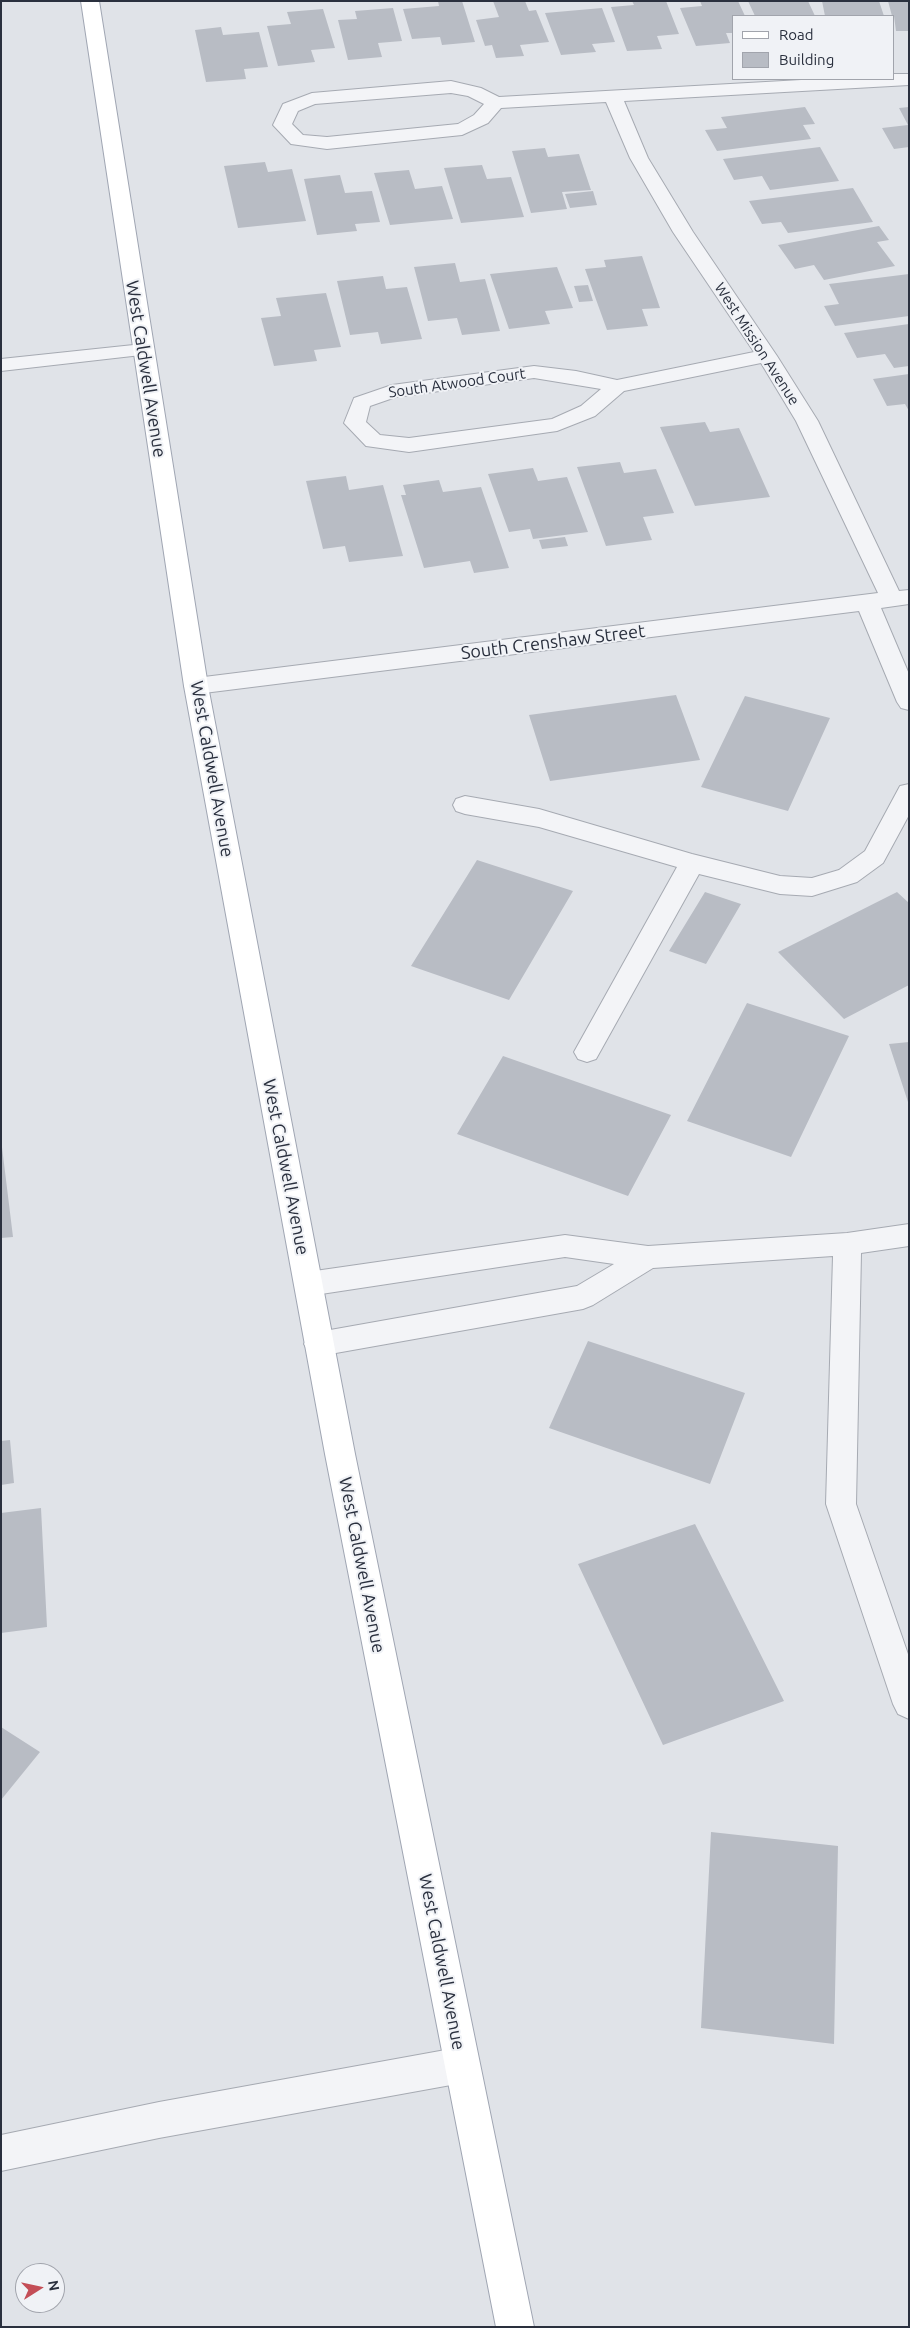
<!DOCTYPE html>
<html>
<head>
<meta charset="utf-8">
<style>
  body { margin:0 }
  #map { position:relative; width:910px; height:2328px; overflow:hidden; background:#e0e3e8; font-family:Ubuntu,sans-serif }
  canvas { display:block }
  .frame { position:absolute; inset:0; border:2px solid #2a303e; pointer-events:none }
  .legend { position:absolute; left:732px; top:15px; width:162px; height:65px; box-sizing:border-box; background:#f0f2f6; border:1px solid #a1a4ac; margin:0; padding:6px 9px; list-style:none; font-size:15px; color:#2a303e }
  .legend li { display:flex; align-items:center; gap:10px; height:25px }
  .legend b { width:25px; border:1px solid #a1a4ac }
  .north { position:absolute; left:15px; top:2263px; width:50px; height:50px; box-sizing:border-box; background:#f0f2f6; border:1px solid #a1a4ac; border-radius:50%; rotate:80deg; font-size:14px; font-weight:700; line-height:20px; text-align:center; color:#2a303e }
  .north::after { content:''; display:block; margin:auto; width:18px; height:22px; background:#c44e57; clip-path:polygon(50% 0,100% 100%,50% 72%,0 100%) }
</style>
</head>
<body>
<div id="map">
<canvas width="910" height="2328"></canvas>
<div class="frame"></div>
<ul class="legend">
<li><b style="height:6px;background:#fff"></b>Road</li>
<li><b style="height:14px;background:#b8bcc4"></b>Building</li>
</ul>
<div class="north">N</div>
</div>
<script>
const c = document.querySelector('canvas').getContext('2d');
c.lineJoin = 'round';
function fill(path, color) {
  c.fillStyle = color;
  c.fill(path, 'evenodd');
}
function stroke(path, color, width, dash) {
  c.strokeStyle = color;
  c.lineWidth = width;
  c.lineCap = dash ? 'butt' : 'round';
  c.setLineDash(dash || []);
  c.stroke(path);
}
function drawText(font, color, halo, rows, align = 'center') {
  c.font = font + ' Ubuntu,sans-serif';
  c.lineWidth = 4;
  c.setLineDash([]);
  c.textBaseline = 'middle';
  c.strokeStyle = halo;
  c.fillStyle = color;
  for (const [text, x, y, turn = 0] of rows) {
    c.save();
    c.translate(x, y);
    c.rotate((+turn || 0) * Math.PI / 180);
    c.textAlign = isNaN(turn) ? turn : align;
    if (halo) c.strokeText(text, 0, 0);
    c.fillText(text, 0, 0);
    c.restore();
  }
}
const building = new Path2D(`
  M 438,1 L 462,1 L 475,42 L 442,45 L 440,37 L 412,39 L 403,9 L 439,6 Z
  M 493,1 L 525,1 L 529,11 L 536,10 L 549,42 L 520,45 L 524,56 L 496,58 L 492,45 L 485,46 L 476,20 L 499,17 Z
  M 632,1 L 666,1 L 679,34 L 657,36 L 662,49 L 627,51 L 611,7 L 634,5 Z
  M 700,1 L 738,1 L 745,16 L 734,16 L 734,33 L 726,33 L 730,43 L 696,46 L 680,8 L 702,6 Z
  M 748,1 L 808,1 L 815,16 L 755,16 Z
  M 822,1 L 879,1 L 884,16 L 825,16 Z
  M 888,1 L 909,1 L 909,31 L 896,31 L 894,16 L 892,16 Z
  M 393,8 L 402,41 L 378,43 L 382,57 L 348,60 L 338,20 L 357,19 L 355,11 Z
  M 602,8 L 615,42 L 592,44 L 596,52 L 561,55 L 545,13 Z
  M 323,9 L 335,48 L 311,50 L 315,62 L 278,66 L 267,26 L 291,24 L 287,12 Z
  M 221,27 L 223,35 L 259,32 L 268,67 L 244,69 L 246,79 L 206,82 L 195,30 Z
  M 805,107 L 815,124 L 803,125 L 811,139 L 717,151 L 705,130 L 727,128 L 721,117 Z
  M 909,107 L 909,147 L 894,149 L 882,128 L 908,125 L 899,108 Z
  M 820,147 L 839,181 L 770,190 L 762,176 L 734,180 L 723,159 Z
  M 545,148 L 548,157 L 579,154 L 591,190 L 562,192 L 567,209 L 531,213 L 512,151 Z
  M 265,162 L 268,172 L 292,169 L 306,221 L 238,228 L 224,166 Z
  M 482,165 L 487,179 L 511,177 L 524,217 L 461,223 L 444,168 Z
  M 409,170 L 415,189 L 442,186 L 453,219 L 390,225 L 374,173 Z
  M 340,175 L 345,193 L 372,191 L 380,222 L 355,224 L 357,231 L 317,235 L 304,179 Z
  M 853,188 L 873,222 L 788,233 L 781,222 L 762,224 L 749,201 Z
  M 593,191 L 597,205 L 570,208 L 565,194 Z
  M 879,226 L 889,240 L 877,242 L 895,266 L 824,280 L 814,265 L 795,269 L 778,245 Z
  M 642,256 L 660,308 L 642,309 L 648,326 L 607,330 L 585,269 L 606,267 L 604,260 Z
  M 455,263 L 460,282 L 485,279 L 500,331 L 462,335 L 457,318 L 428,321 L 414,267 Z
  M 557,267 L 573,308 L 545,311 L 550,324 L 509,329 L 490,274 Z
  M 909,274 L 909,316 L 835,326 L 824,306 L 839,304 L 829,284 Z
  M 383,276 L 386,289 L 407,287 L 422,339 L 381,344 L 378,332 L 350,335 L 337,281 Z
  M 588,285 L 593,301 L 579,302 L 574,286 Z
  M 326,293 L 341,347 L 314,350 L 317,361 L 274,366 L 261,318 L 281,316 L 276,298 Z
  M 909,324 L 909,366 L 894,368 L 885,354 L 857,358 L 844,333 Z
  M 909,374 L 909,411 L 905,404 L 887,406 L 873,379 Z
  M 705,422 L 710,432 L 739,428 L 770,497 L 695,506 L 660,427 Z
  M 620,462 L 624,473 L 656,469 L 674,513 L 643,517 L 652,540 L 606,546 L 577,467 Z
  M 533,468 L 538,481 L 567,477 L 588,532 L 533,539 L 530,529 L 509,532 L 488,474 Z
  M 346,476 L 349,490 L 383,485 L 403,556 L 349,562 L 345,546 L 323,549 L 306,481 Z
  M 439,480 L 443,492 L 481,487 L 509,568 L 474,573 L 470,561 L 424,568 L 401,495 L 406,495 L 403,485 Z
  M 565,537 L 568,546 L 542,549 L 539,540 Z
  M 676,695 L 700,760 L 550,781 L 529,715 Z
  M 745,696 L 830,718 L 788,811 L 701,787 Z
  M 477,860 L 573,891 L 509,1000 L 411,966 Z
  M 705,892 L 741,904 L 706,964 L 669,951 Z
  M 897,892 L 909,903 L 909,985 L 844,1019 L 778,952 Z
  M 747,1003 L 849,1036 L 791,1157 L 687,1121 Z
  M 909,1042 L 909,1102 L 908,1102 L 889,1044 Z
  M 503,1056 L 671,1115 L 628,1196 L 457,1134 Z
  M 1,1139 L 13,1237 L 1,1238 Z
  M 588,1341 L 745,1393 L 710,1484 L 549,1428 Z
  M 10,1440 L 14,1483 L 1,1485 L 1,1441 Z
  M 41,1508 L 47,1627 L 1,1633 L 1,1513 Z
  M 695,1524 L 784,1701 L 663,1745 L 578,1564 Z
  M 1,1727 L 40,1752 L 1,1800 Z
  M 711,1832 L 838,1846 L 834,2044 L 701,2028 Z`);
const minor = new Path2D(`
  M 894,74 L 909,74 L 909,85 L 624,101 L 648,158 L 693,232 L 777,356 L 818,421 L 899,591 L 909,590 L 909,604 L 881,608 L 909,674 L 909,710 L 901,708 L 897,702 L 859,611 L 196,694 L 188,692 L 184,686 L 188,680 L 196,678 L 878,593 L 796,421 L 761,363 L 624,391 L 595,416 L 557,431 L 409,452 L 366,446 L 344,423 L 354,398 L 392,385 L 534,366 L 576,371 L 617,380 L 754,352 L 673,232 L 630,158 L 606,102 L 501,108 L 488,123 L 462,135 L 327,149 L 291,144 L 273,125 L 283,104 L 312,93 L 451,81 L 481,88 L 499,97 L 819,79 L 894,79 ZM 451,93 L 468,96 L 484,104 L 474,115 L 458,124 L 327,137 L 303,135 L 292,124 L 298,111 L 315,104 ZM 534,378 L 601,389 L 581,406 L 552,419 L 409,438 L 380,435 L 366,422 L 370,406 L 396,397 Z
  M 143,344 L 150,346 L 153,350 L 150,354 L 1,371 L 1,359 Z
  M 909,784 L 909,815 L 883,863 L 857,882 L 812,896 L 780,894 L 699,874 L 596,1059 L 587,1062 L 578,1059 L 574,1052 L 677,867 L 539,827 L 465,814 L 456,811 L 453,805 L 456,799 L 465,796 L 539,809 L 692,854 L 780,876 L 812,878 L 839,870 L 865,851 L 900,786 Z
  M 909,1224 L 909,1246 L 861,1253 L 856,1504 L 909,1657 L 909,1719 L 898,1714 L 893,1704 L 826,1504 L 833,1256 L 653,1268 L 593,1305 L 583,1309 L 319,1356 L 309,1353 L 304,1344 L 309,1335 L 319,1332 L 577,1286 L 614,1264 L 565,1257 L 308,1296 L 298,1292 L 294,1284 L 298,1276 L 308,1272 L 565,1235 L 648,1246 L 847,1233 Z
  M 462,2047 L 474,2053 L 480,2065 L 474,2077 L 462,2083 L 159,2138 L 1,2171 L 1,2135 L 159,2102 Z`);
const major = new Path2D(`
  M 81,1 L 99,1 L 208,686 L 355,1454 L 534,2327 L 496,2327 L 325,1454 L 184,686 Z`);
const farStreetnames = [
  ["West Mission Avenue",757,344,57],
  ["South Atwood Court",457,383,-8]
];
const streetNames = [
  ["West Caldwell Avenue",146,369,81],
  ["South Crenshaw Street",553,642,-7],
  ["West Caldwell Avenue",212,769,80],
  ["West Caldwell Avenue",286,1167,79],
  ["West Caldwell Avenue",362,1565,79],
  ["West Caldwell Avenue",442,1962,79]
];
fill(building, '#b8bcc4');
stroke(minor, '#a6aab2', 2);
stroke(major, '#a0a6b3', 2);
fill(minor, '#f3f4f7');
fill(major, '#fff');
drawText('15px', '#2a303e', '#f0f2f6', farStreetnames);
drawText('18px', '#2a303e', '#f0f2f6', streetNames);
</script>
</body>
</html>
